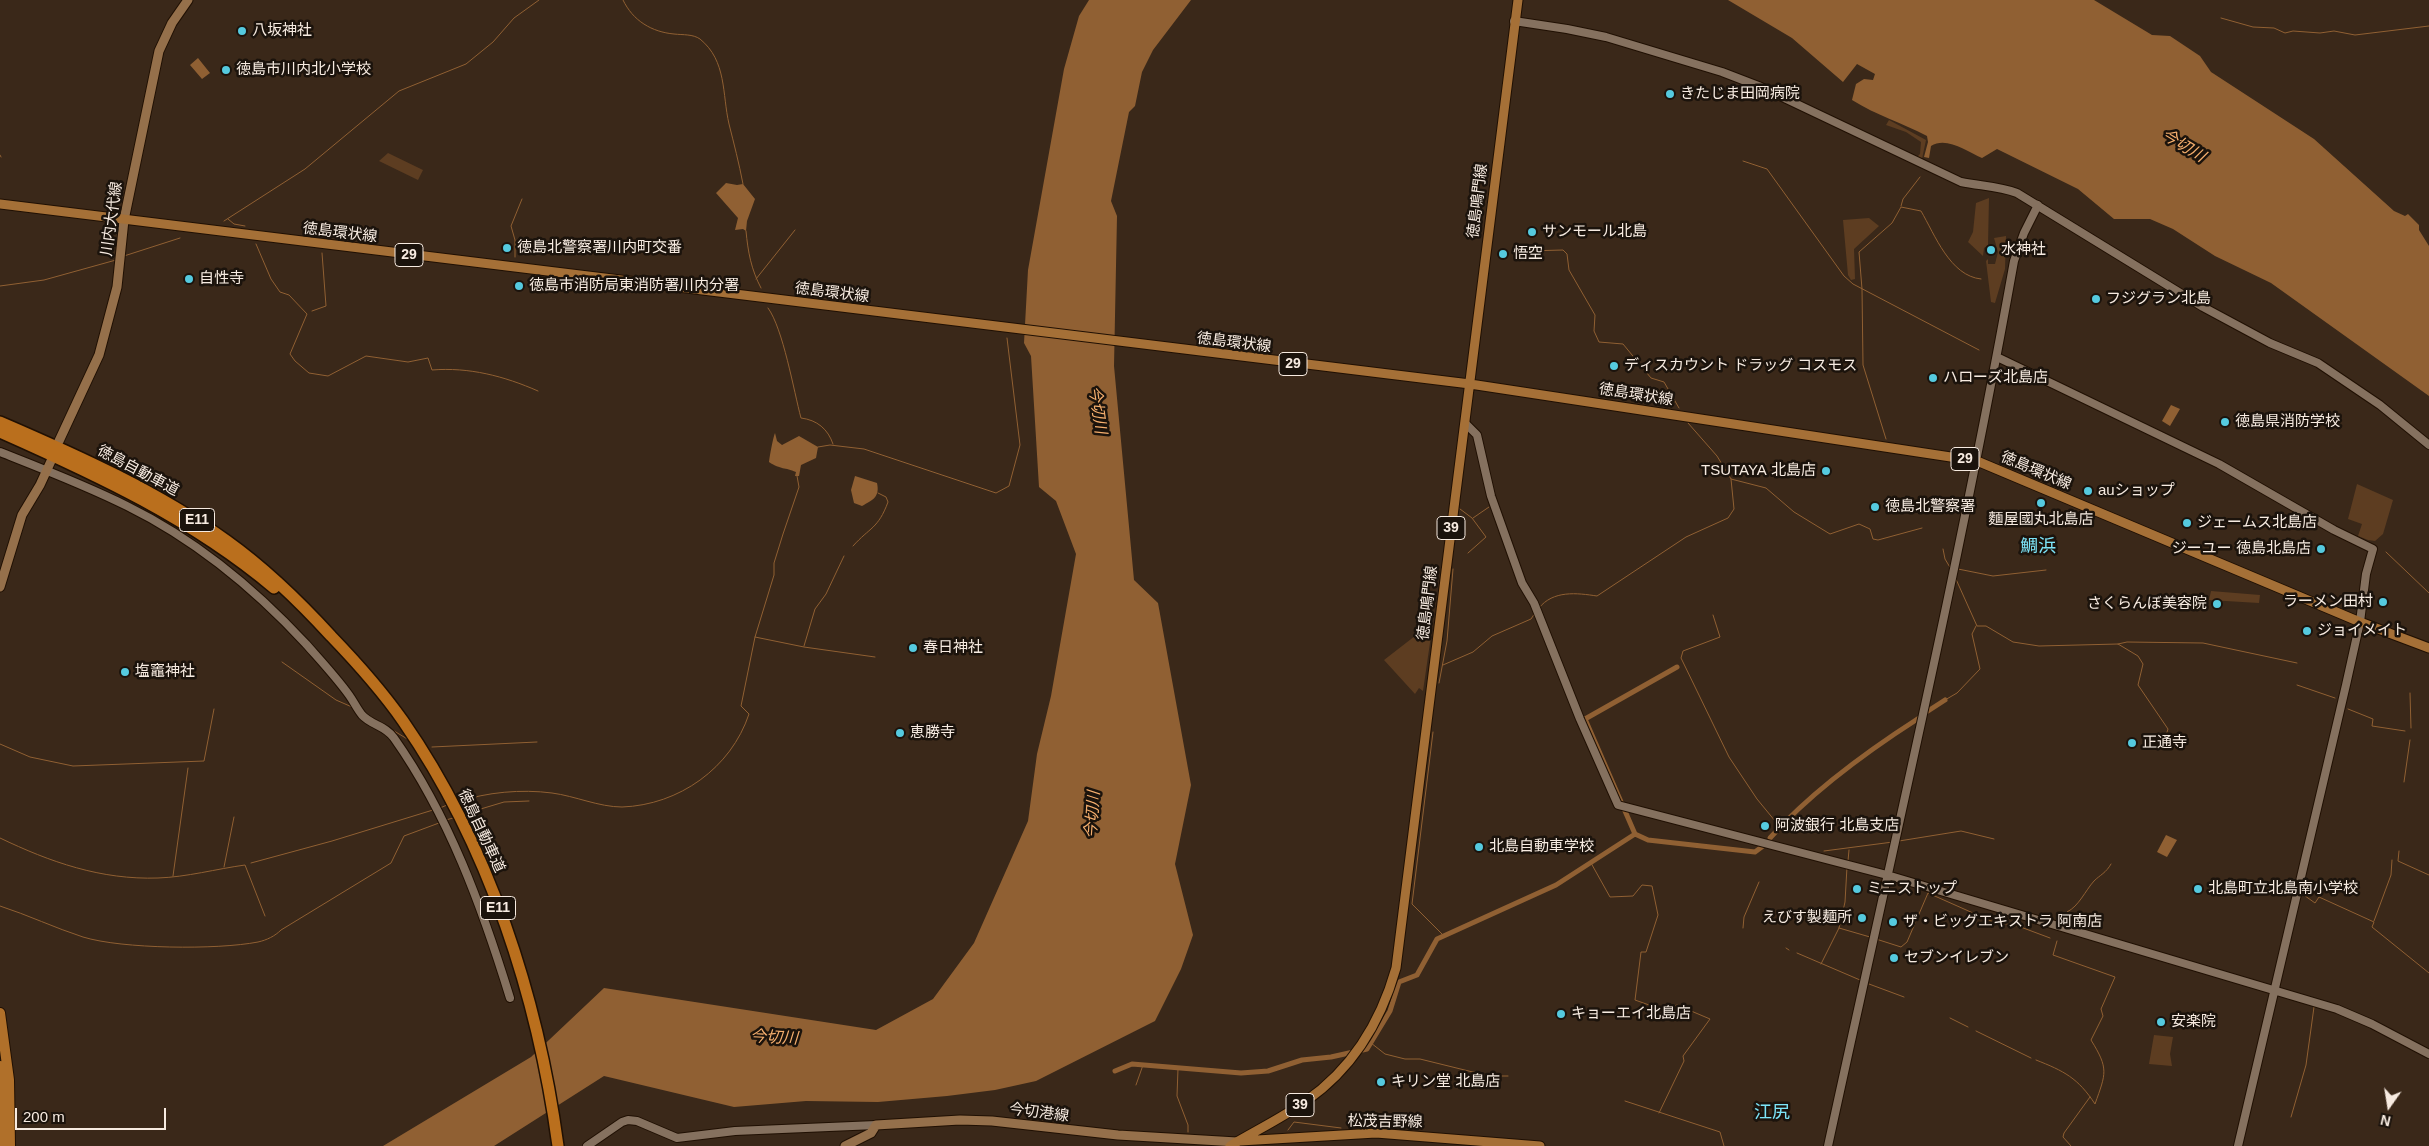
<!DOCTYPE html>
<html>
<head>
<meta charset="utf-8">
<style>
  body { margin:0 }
  #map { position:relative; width:2429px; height:1146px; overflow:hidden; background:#3a2819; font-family:Helvetica,sans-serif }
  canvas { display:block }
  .north { position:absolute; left:2364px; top:1081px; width:50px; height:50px; -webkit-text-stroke:4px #1b130c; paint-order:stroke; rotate:193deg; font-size:14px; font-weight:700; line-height:20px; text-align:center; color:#f7ebe1 }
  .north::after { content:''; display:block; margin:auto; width:18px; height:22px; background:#f7ebe1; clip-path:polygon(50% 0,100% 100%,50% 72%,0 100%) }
  .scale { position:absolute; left:15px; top:1108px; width:151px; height:22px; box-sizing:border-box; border:2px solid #f7ebe1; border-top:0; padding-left:6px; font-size:15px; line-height:18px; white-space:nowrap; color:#f7ebe1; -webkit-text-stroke:4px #1b130c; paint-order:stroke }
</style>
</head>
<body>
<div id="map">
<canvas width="2429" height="1146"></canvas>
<div class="north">N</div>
<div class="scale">200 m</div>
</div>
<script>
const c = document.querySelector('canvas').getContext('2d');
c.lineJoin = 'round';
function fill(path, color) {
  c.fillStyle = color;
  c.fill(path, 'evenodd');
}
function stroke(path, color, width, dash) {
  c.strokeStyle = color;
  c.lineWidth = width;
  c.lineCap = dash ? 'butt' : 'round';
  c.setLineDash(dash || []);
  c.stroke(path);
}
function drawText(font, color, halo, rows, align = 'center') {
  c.font = font + ' Helvetica,"Noto Sans JP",sans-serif';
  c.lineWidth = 5;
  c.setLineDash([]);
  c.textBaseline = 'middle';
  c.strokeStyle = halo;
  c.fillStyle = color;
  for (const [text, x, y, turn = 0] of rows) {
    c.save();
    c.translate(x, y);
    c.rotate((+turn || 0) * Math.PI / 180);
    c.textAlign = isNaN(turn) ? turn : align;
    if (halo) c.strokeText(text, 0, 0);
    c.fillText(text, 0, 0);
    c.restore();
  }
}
const green = new Path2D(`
  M 1889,120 L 1926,140 L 1922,159 L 1917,157 L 1920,154 L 1921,142 L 1906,132 L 1886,125 Z
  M 388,153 L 423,170 L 418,180 L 379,161 Z
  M 1989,198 L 1988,245 L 1984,248 L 1983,256 L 1968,242 L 1973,232 L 1976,203 Z
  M 1869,218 L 1879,226 L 1854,249 L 1855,279 L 1851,280 L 1848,275 L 1843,220 Z
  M 2006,236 L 2005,269 L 1995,303 L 1991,302 L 1986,261 L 1988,259 L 1988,264 L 1995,264 L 1998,252 L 1994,238 Z
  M 2357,484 L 2393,500 L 2383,534 L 2375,541 L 2368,540 L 2358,536 L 2362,524 L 2348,519 Z
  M 2211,591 L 2260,595 L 2259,603 L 2209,600 Z
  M 1433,622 L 1423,691 L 1419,688 L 1415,694 L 1384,660 Z
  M 2154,1035 L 2173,1037 L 2170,1054 L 2172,1066 L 2149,1064 Z`);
const water = new Path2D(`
  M 1089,0 L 1191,0 L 1153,50 L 1142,72 L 1135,106 L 1129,112 L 1111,201 L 1117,216 L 1114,366 L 1134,580 L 1158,603 L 1191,785 L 1175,864 L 1193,935 L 1181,969 L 1155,1021 L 1036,1081 L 995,1090 L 947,1096 L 878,1102 L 806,1101 L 734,1107 L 604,1076 L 494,1146 L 383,1146 L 531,1057 L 604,988 L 876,1030 L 933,999 L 974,943 L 1028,821 L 1037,754 L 1051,696 L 1076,554 L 1056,501 L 1039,487 L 1031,356 L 1024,343 L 1028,270 L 1064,69 L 1079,16 Z
  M 1728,0 L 2094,0 L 2152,35 L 2170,36 L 2200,56 L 2211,72 L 2314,139 L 2394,211 L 2405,216 L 2408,214 L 2419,225 L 2419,230 L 2429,246 L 2429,396 L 2271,283 L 2215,256 L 2173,229 L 2150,219 L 2114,219 L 2078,189 L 1997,149 L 1982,158 C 1967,151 1946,136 1931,146 L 1929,158 L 1924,157 L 1928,142 L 1927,136 C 1902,123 1876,115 1852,100 L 1856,84 L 1864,79 L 1873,80 L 1875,74 L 1857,64 L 1843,82 L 1792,38 Z
  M 198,58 L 210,73 L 202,79 L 190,65 Z
  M 726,183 L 737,185 L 743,184 L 755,199 L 747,221 L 746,231 L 743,229 L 735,230 L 738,218 L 716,193 Z
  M 2171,405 L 2180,409 L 2170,426 L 2162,421 Z
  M 775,433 L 777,441 L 782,445 L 799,436 L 818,447 L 816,458 L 801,465 L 799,476 L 795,476 L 796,472 C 785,467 781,470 769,462 C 770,454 773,438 775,433 Z
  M 855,476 L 877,483 C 880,497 873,500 862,506 L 854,503 L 851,490 Z
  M 2166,835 L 2177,840 L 2167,857 L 2157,852 Z`);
const stream = new Path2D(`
  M 623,0 C 633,21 652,32 674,34 C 683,35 693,34 700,39 C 727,61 722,94 729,124 C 734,144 739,163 743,184
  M 2221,18 L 2253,27 L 2274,28 L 2285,33 L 2293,31 L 2320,33 L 2334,31 L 2355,35 L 2429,26
  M 0,155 L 1,157
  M 1743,161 L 1767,169 L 1844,276 L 1853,284 L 1979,350
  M 1901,206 L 1903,199 L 1920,177
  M 228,219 L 234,224 L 245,226
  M 224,221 L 305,169 L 399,91 L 466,64 L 493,42 L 514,18 L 539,0
  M 746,231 C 748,252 751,269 761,288
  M 256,244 L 271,279 L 280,292 L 289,295 L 307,314 L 290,354 L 295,361 L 309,373 L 328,376 L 366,356 L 408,362 L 428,358 L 432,370 C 469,367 504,376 538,391
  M 1527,251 L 1563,250 L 1567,254 L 1569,270 L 1595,315 L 1594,331 L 1599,342 L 1623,344 L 1651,378 L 1664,382 L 1679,408
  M 124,256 L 180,238
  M 515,257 L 515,240 L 511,226 L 522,199
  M 756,279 L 795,230
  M 0,286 L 44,280 L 116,260
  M 768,308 C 783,328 794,392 801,418 C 817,420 828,429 833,444
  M 312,311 L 326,306 L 322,253
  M 1688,423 L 1717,456 L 1731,479 L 1766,488 L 1794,512 L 1830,534 L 1859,524 L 1870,529 L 1873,539 L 1878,540 L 1922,528
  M 1886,439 L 1863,365 L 1862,289 L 1859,252 L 1892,223 L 1901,207 L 1921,211 C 1935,235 1950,276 1981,279
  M 818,447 L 830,445 L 864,449 L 996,493 L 1009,486 L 1020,445 L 1007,338
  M 797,476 L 799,487 L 783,534 L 774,563 L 774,575 L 755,637 L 804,647 L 875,657
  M 1460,509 L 1472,518 L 1486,537 L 1468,553
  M 1473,518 L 1489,507
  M 853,546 C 870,527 878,529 888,502 L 886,497 L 878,493
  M 1943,549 L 1945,559 L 1951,569
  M 2386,552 L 2429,593
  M 1958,569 L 1993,576 L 2046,570
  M 1955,577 L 1977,626 L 1986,626 L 2013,642 L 2039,646 L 2118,644 L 2138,656 L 2143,664 L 2138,685 L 2168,729 L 2163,745
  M 1539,608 C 1553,590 1577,593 1597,596 L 1686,537 L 1728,518 L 1734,509 L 1731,479
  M 1713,615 L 1720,637 L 1683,651 L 1681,658 L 1729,757 L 1757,799 L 1780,827
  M 2118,644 L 2127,642 L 2203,643 L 2297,663
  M 804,646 L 815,609 L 826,594 L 844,556
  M 282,662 L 336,700 L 352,707
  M 1443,665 L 1473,652 L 1492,636 L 1531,619 L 1535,613
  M 1439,683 L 1447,641 L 1453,569
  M 2297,685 L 2335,698
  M 2410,693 L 2411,728
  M 1945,700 L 1957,693 L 1980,669 L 1972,634 L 1976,626
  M 2348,709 L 2373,719 L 2372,726 L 2405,731
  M 371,717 L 409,740
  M 1433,732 L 1412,904 L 1444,936
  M 0,744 L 30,757 L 73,766 L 204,761 L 214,709
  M 432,747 L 537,742
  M 2404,782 L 2410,740
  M 458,802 C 486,792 522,789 552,793 C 575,796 599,807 622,807 C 679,805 731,768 749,714 L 741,706 L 755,637
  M 440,808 L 447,805
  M 464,814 L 504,802 L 529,801
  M 446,820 L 453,818
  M 0,838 C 50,862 101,880 158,878 C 187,877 216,869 245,865 L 265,916
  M 1899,841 L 1961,831 L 1994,839
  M 1824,851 L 1893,842
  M 2399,851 L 2398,861 L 2429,875
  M 1848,861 L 1849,850
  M 251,863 L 332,841 L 433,810
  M 1591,863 L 1610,897 L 1633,896 L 1642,885 L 1652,886 L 1658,915 L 1646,952 L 1641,952 L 1635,1000 L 1666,1011 L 1677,1005 L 1710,1019 L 1683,1056 L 1684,1061 L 1659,1113
  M 224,867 L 234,817
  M 173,876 L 188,768
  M 2301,893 L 2315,903 L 2319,897 L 2374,922 L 2372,927 L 2429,973
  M 0,906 C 28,915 55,928 83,937 C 122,949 217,950 258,942 C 267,940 275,936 281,930 L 391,863 L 404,836 L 439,823
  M 2374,921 L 2391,875 L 2392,860
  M 2064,922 L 2067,912 C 2079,906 2085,891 2094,881 C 2100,875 2106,873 2111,864
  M 1743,928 L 1744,917 L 1759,882
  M 1839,928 L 1870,937
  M 1876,939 L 1901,947 L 1907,942 L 1928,893 L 1991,921 L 2018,926 L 2050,938
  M 1786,948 L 1789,950
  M 1797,953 L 1860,980
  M 1821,964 L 1839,928 L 1845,902 L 1847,867
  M 1869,984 L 1904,997
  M 1950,1018 L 1968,1027
  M 1976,1031 L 2031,1058
  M 1371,1043 L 1385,1054 L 1405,1059 L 1420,1059 L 1489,1076 L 1508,1076
  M 2036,1060 C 2064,1071 2078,1078 2095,1104 C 2106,1073 2109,1069 2091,1040 L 2103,1016 L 2101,1009 L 2115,977 L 2053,955 L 2057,941
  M 1178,1069 L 1177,1096 L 1188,1125 L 1188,1132
  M 1136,1085 L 1143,1065
  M 1625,1101 L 1720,1132 L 1724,1146
  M 2291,1117 L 2306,1065 L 2314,1007
  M 1288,1130 L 1294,1122 L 1341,1128
  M 2071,1146 L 2063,1137 L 2064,1133 L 2090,1097`);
const canal = new Path2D(`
  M 1677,667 L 1585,719 L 1635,834 L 1648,840 L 1755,852 L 1763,846
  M 1928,711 L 1945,700
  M 1770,838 C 1812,791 1866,752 1919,718
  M 1115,1071 L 1132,1064 L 1241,1073 L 1268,1071 L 1302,1060 L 1331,1057 L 1367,1049 L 1390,1011 L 1399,982 L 1417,975 L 1437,939 L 1556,885 L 1635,834`);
const tertiary = new Path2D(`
  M 1514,21 L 1567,29 L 1606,37 L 1722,72 L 1761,87 L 1961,182 C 1980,186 1999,186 2017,193 L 2203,307 L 2270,343 L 2318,363 L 2380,405 L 2429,445
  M 1997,357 L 2219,464 L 2334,530 L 2373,549 L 2366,574 L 2360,622 L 2346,685 L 2238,1146
  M 1465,423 L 1477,435 L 1491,496 L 1522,583 L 1534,603 L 1580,719 L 1618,805 L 1887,875 L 2337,1009 L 2372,1024 L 2429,1054
  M 0,452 C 43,469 85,485 127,506 C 194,539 255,589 306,644 C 321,661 336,677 349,695 C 354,702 357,709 362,715 C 371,725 386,726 394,738 C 449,816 482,907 510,998
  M 587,1146 L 622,1122 L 628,1120 L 637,1121 L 677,1138 L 735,1131 L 876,1125
  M 1828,1146 C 1892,852 1961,558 2014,261 L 2024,233 L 2038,205`);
const secondary = new Path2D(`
  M 59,441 L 99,355 L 117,287 L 124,220 L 159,51 L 172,23 L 188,0
  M 0,587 L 22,515 L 40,485 L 51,461
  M 845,1146 L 871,1133 L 876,1125 L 960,1120 L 992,1121 L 1118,1135 L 1237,1142`);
const primary = new Path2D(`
  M 0,204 L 1470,384 L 1977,461 L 2360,622 L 2429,648
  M 1240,1141 L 1376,1133 L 1540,1146
  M 1230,1146 C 1255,1131 1282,1118 1306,1101 C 1352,1069 1381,1021 1396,968 L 1518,0`);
const trunk = new Path2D(`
  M 0,1013 L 9,1080 L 10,1146
  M 0,1066 L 3,1111 L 0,1146`);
const motorway = new Path2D(`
  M 0,422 C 79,456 157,491 227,541 C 266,569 299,601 331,636 C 357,663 382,691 403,721 C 489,845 538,998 558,1146
  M 0,432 C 97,475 192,519 274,588`);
const markers = [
  [242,31,5,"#55cadf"],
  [226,70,5,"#55cadf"],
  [1670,94,5,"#55cadf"],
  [1532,232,5,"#55cadf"],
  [507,248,5,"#55cadf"],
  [1991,250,5,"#55cadf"],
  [1503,254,5,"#55cadf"],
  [189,279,5,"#55cadf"],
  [519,286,5,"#55cadf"],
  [2096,299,5,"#55cadf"],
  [1614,366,5,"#55cadf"],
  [1933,378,5,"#55cadf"],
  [2225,422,5,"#55cadf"],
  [1826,471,5,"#55cadf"],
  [2088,491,5,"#55cadf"],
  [2041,503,5,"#55cadf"],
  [1875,507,5,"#55cadf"],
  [2187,523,5,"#55cadf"],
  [2321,549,5,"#55cadf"],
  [2383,602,5,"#55cadf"],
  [2217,604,5,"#55cadf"],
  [2307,631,5,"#55cadf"],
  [913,648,5,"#55cadf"],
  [125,672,5,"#55cadf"],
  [900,733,5,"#55cadf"],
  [2132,743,5,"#55cadf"],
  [1765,826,5,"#55cadf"],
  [1479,847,5,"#55cadf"],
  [1857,889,5,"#55cadf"],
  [2198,889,5,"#55cadf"],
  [1862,918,5,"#55cadf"],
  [1893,922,5,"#55cadf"],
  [1894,958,5,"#55cadf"],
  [1561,1014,5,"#55cadf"],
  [2161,1022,5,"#55cadf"],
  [1381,1082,5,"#55cadf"]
];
const shields = [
  [409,255,28],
  [1293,364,28],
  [1965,459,28],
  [197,520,35],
  [1451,528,28],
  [498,908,35],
  [1300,1105,28]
];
const shieldNames = [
  ["29",409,255],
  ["29",1293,364],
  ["29",1965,459],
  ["E11",197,520],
  ["39",1451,528],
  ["E11",498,908],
  ["39",1300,1105]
];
const poiNames = [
  ["八坂神社",252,31],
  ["徳島市川内北小学校",236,70],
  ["きたじま田岡病院",1680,94],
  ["サンモール北島",1542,232],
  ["徳島北警察署川内町交番",517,248],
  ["水神社",2001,250],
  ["悟空",1513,254],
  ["自性寺",199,279],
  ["徳島市消防局東消防署川内分署",529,286],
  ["フジグラン北島",2106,299],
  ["ディスカウント ドラッグ コスモス",1624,366],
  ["ハローズ北島店",1943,378],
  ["徳島県消防学校",2235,422],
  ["TSUTAYA 北島店",1816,471,"right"],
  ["auショップ",2098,491],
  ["徳島北警察署",1885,507],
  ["麵屋國丸北島店",2041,520,"center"],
  ["ジェームス北島店",2197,523],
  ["ジーユー 徳島北島店",2311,549,"right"],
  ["ラーメン田村",2373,602,"right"],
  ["さくらんぼ美容院",2207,604,"right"],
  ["ジョイメイト",2317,631],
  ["春日神社",923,648],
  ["塩竈神社",135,672],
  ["恵勝寺",910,733],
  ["正通寺",2142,743],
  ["阿波銀行 北島支店",1775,826],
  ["北島自動車学校",1489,847],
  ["ミニストップ",1867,889],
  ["北島町立北島南小学校",2208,889],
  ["えびす製麺所",1852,918,"right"],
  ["ザ・ビッグエキストラ 阿南店",1903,922],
  ["セブンイレブン",1904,958],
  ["キョーエイ北島店",1571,1014],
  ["安楽院",2171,1022],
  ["キリン堂 北島店",1391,1082]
];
const streetNames = [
  ["徳島鳴門線",1478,201,-83],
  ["川内大代線",112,219,-82],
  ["徳島環状線",340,233,7],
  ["徳島環状線",832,293,7],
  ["徳島環状線",1234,343,7],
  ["徳島環状線",1636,395,9],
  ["徳島自動車道",138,471,28],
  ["徳島環状線",2036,471,23],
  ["徳島鳴門線",1428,603,-83],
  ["徳島自動車道",481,831,65],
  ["今切港線",1039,1113,7],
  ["松茂吉野線",1385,1122,1]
];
const waterNames = [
  ["今切川",2183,146,31],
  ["今切川",1097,410,82],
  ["今切川",1093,815,-86],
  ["今切川",774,1038,3]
];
const quarterNames = [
  ["鯛浜",2038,547],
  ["江尻",1772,1113]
];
fill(green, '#5d3d21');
fill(water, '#906033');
stroke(stream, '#906033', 1);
stroke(canal, '#906033', 5);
stroke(tertiary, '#201003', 10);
stroke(secondary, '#201003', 11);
stroke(primary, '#201003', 11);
stroke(trunk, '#201003', 12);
stroke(motorway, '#201003', 14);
stroke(tertiary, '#85715f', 8);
stroke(secondary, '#95704b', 9);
stroke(primary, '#a57037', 9);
stroke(trunk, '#b0702a', 10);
stroke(motorway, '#ba6f1d', 11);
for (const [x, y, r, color] of markers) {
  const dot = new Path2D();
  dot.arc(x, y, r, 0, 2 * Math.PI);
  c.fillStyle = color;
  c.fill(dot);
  stroke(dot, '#1b130c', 2);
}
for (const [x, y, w] of shields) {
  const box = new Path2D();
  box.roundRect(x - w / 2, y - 11.5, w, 23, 4);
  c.fillStyle = '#1b130c';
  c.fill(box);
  stroke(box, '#f7ebe1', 1);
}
drawText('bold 14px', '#f7ebe1', null, shieldNames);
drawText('15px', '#f7ebe1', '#1b130c', poiNames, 'left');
drawText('15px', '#f7ebe1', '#1b130c', streetNames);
drawText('italic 16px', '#f6af6e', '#1b130c', waterNames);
drawText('18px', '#7de4f8', '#1b130c', quarterNames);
</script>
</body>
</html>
